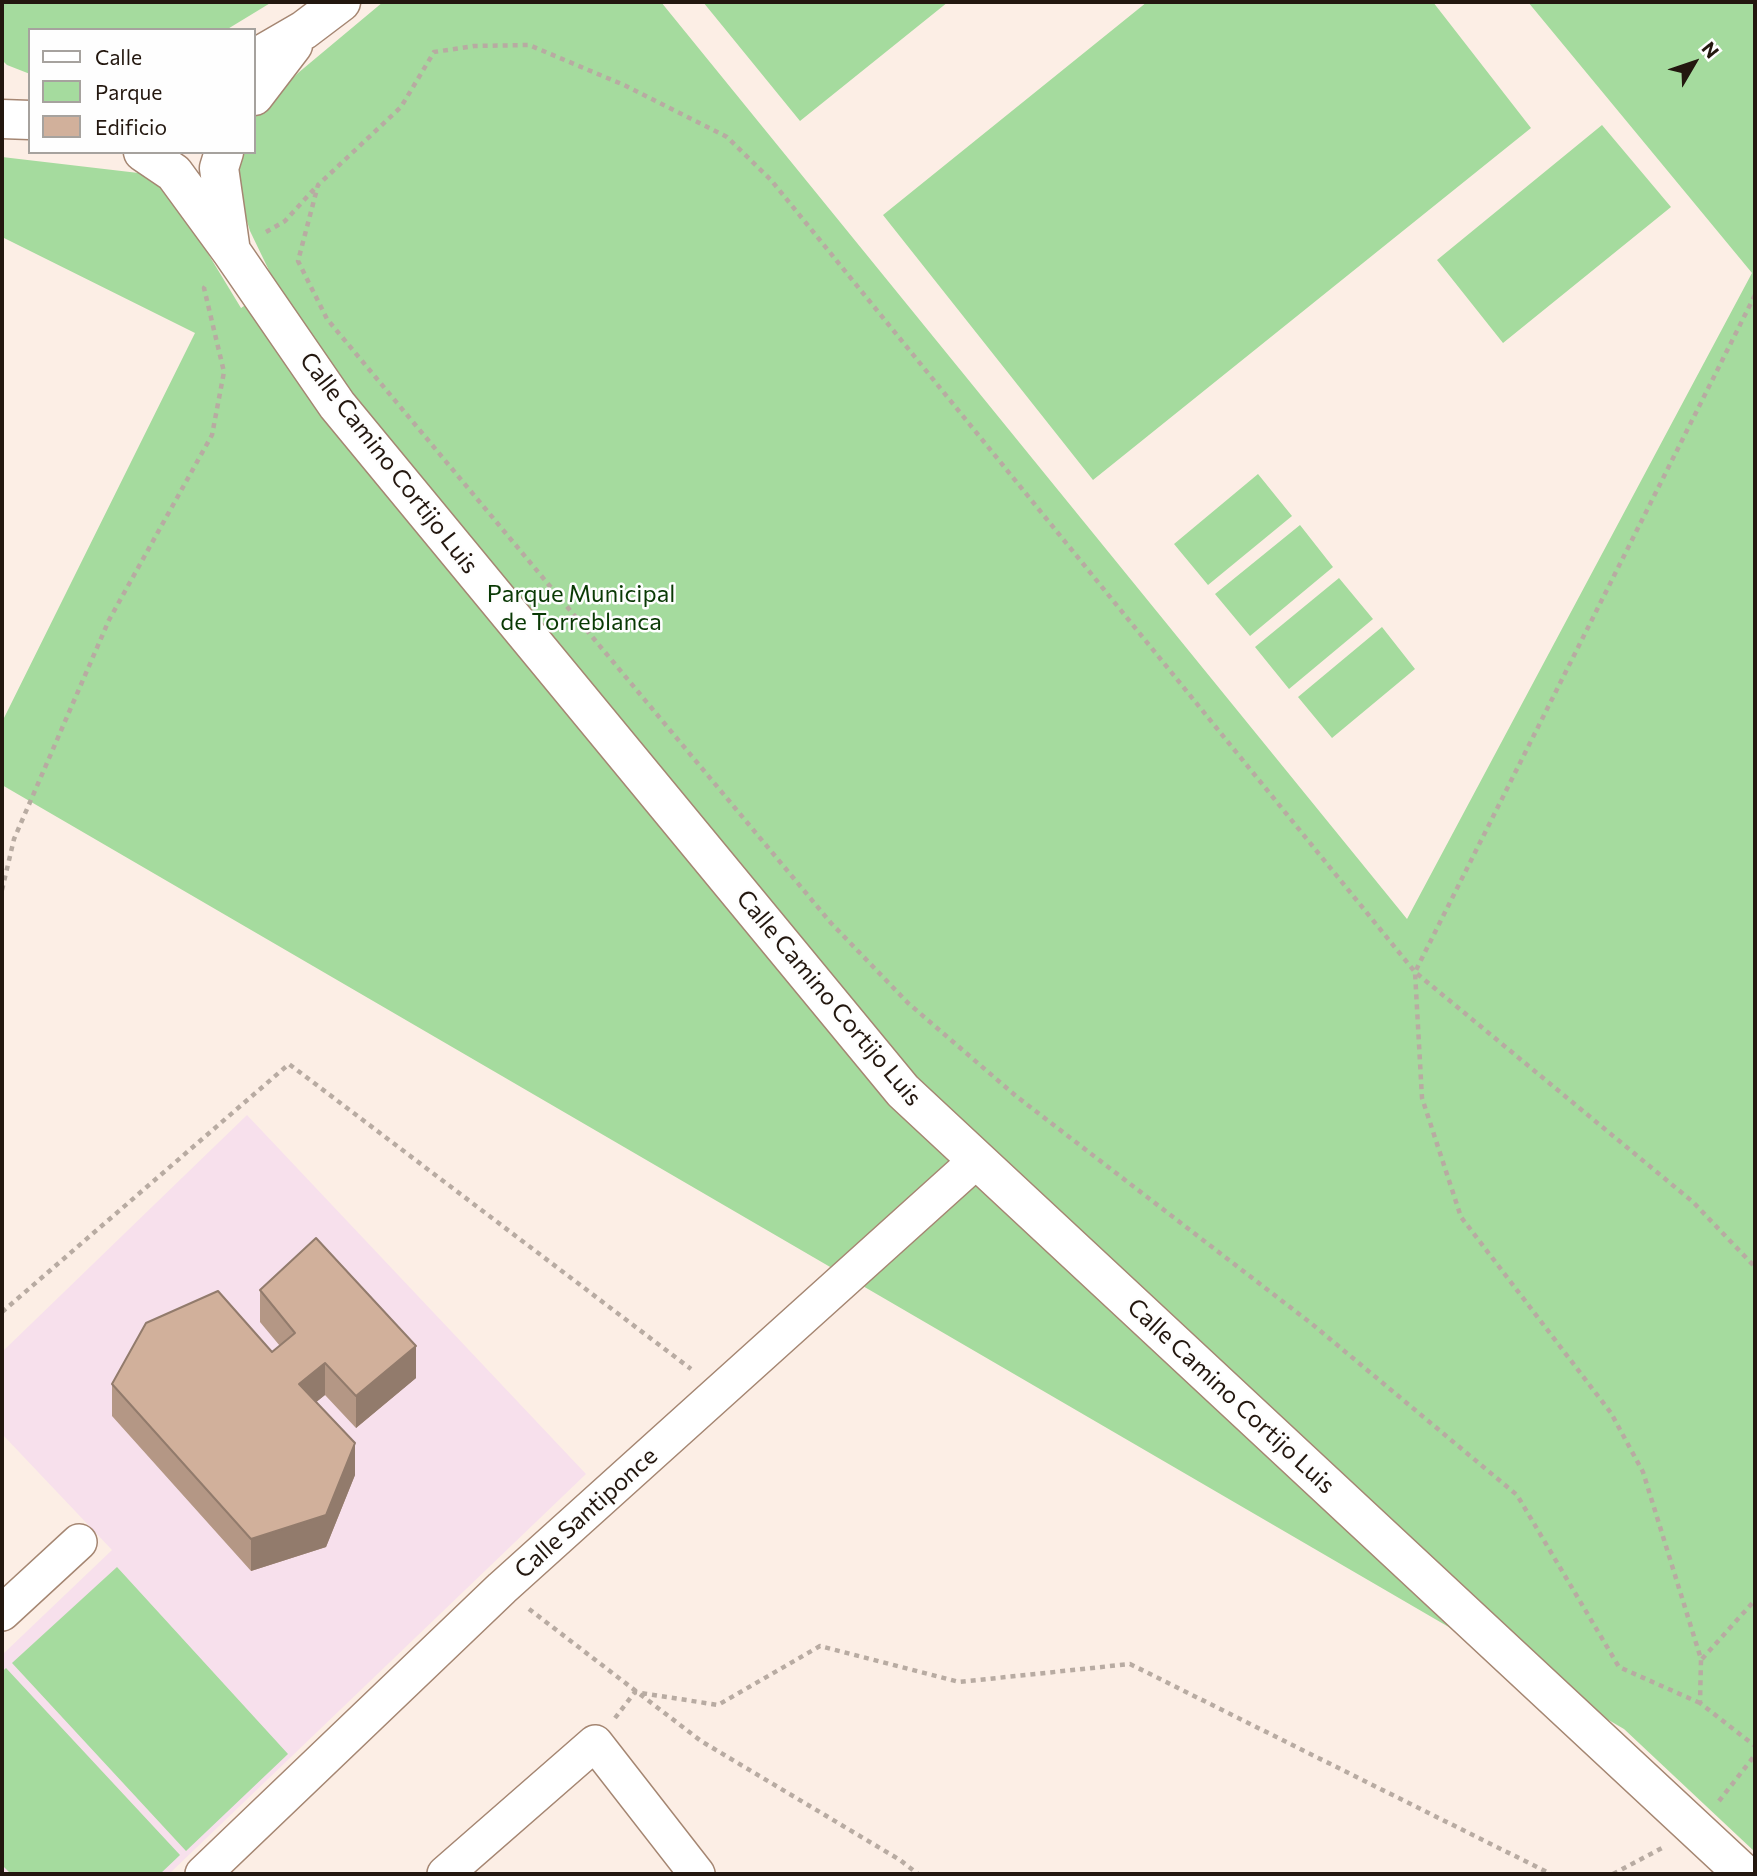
<!DOCTYPE html>
<html>
<head>
<meta charset="utf-8">
<style>
  body { margin:0 }
  #map { position:relative; width:1757px; height:1876px; overflow:hidden; background:#fceee5; font-family:Commissioner,sans-serif }
  canvas { display:block }
  .frame { position:absolute; inset:0; border:4px solid #23170f; pointer-events:none }
  .legend { position:absolute; left:28px; top:28px; width:228px; height:126px; box-sizing:border-box; background:#fefefe; border:2px solid #a6a29e; margin:0; padding:9px 12px; list-style:none; font-size:21px; color:#23170f }
  .legend li { display:flex; align-items:center; gap:14px; height:35px }
  .legend b { width:35px; border:2px solid #a6a29e }
  .north { position:absolute; left:1659px; top:28px; width:70px; height:70px; -webkit-text-stroke:5px #fefefe; paint-order:stroke; rotate:51deg; font-size:19px; font-weight:700; line-height:28px; text-align:center; color:#23170f }
  .north::after { content:''; display:block; margin:auto; width:24px; height:32px; background:#23170f; clip-path:polygon(50% 0,100% 100%,50% 72%,0 100%) }
</style>
</head>
<body>
<div id="map">
<canvas width="1757" height="1876"></canvas>
<div class="frame"></div>
<ul class="legend">
<li><b style="height:9px;background:#fff"></b>Calle</li>
<li><b style="height:19px;background:#a5db9e"></b>Parque</li>
<li><b style="height:19px;background:#d1b09b"></b>Edificio</li>
</ul>
<div class="north">N</div>
</div>
<script>
const c = document.querySelector('canvas').getContext('2d');
c.lineJoin = 'round';
function fill(path, color) {
  c.fillStyle = color;
  c.fill(path, 'evenodd');
}
function stroke(path, color, width, dash) {
  c.strokeStyle = color;
  c.lineWidth = width;
  c.lineCap = dash ? 'butt' : 'round';
  c.setLineDash(dash || []);
  c.stroke(path);
}
function drawText(font, color, halo, rows, align = 'center') {
  c.font = font + ' Commissioner,sans-serif';
  c.lineWidth = 5;
  c.setLineDash([]);
  c.textBaseline = 'middle';
  c.strokeStyle = halo;
  c.fillStyle = color;
  for (const [text, x, y, turn = 0] of rows) {
    c.save();
    c.translate(x, y);
    c.rotate((+turn || 0) * Math.PI / 180);
    c.textAlign = isNaN(turn) ? turn : align;
    if (halo) c.strokeText(text, 0, 0);
    c.fillText(text, 0, 0);
    c.restore();
  }
}
const education = new Path2D(`
  M 247,1115 L 586,1474 L 169,1874 L 2,1874 L 2,1655 L 112,1550 L 2,1434 L 2,1352 Z`);
const green = new Path2D(`
  M 2,2 L 272,2 L 226,30 L 30,30 L 30,74 L 7,65 L 2,60 Z
  M 383,2 L 661,2 L 1407,919 L 1752,273 L 1528,2 L 1755,2 L 1755,1852 L 1624,1729 L 2,785 L 2,722 L 195,333 L 2,237 L 2,157 L 147,174 L 170,191 L 241,308 L 276,285 L 250,231 L 235,182 L 243,152 L 254,152 L 254,116 L 298,73 Z
  M 703,2 L 948,2 L 800,121 Z
  M 1147,2 L 1433,2 L 1531,128 L 1093,480 L 883,215 Z
  M 1602,125 L 1671,207 L 1503,343 L 1437,260 Z
  M 1258,474 L 1292,516 L 1208,585 L 1174,544 Z
  M 1300,525 L 1333,567 L 1250,636 L 1215,594 Z
  M 1339,578 L 1373,619 L 1289,689 L 1255,647 Z
  M 1382,627 L 1415,669 L 1332,738 L 1298,697 Z
  M 117,1567 L 288,1754 L 186,1851 L 12,1663 Z
  M 6,1668 L 180,1855 L 160,1874 L 11,1874 L 2,1865 L 2,1672 Z`);
const path = new Path2D(`
  M 266,232 L 285,221 L 316,187
  M 1755,295 L 1415,972 L 1422,1098 L 1461,1217 L 1611,1413 L 1643,1472 L 1701,1659 L 1700,1703 L 1755,1746
  M 2,890 L 14,839 L 109,620 L 212,435 L 224,372 L 204,288 L 208,283
  M 2,1312 L 289,1064 L 691,1369
  M 529,1609 L 701,1741 L 900,1860 L 918,1874
  M 1702,1659 L 1755,1600
  M 1700,1703 L 1619,1667 L 1517,1495 L 1312,1324 L 1016,1096 L 908,1003 L 831,923 L 327,319 L 298,261 L 318,185 L 401,107 L 434,52 L 474,46 L 529,45 L 624,85 L 727,137 L 771,180 L 1415,972 L 1693,1202 L 1755,1267
  M 615,1718 L 635,1692 L 718,1705 L 820,1646 L 959,1682 L 1130,1664 L 1551,1874
  M 1719,1801 L 1755,1755
  M 1613,1874 L 1662,1848`);
const street = new Path2D(`
  M 2,1613 L 79,1542
  M 203,1874 L 502,1588 L 977,1160
  M 445,1874 L 595,1743 L 697,1874`);
const secondary = new Path2D(`
  M 254,59 L 304,30 L 341,2
  M 254,96 L 293,45
  M 2,119 L 30,120
  M 143,152 L 174,173 L 231,251 L 337,405 L 903,1091 L 1744,1874
  M 224,152 L 219,168 L 230,245`);
const wall = new Path2D(`
  M 260,1290 L 416,1378 L 356,1428 L 325,1395 L 316,1402 L 355,1475 L 326,1547 L 251,1571 L 112,1416 L 112,1384 L 272,1352 L 280,1346 L 260,1322 Z`);
const shadedWall = new Path2D(`
  M 416,1346 L 416,1378 L 356,1428 L 356,1396 Z
  M 325,1363 L 325,1395 L 299,1416 L 299,1384 Z
  M 355,1443 L 355,1475 L 326,1547 L 251,1571 L 251,1539 Z`);
const building = new Path2D(`
  M 316,1238 L 416,1346 L 356,1396 L 325,1363 L 299,1384 L 355,1443 L 326,1515 L 251,1539 L 112,1384 L 146,1323 L 218,1291 L 272,1352 L 295,1333 L 260,1290 Z`);
const streetNames = [
  ["Calle Camino Cortijo Luis",389,463,52],
  ["Calle Camino Cortijo Luis",829,998,50],
  ["Calle Camino Cortijo Luis",1231,1396,43],
  ["Calle Santiponce",586,1513,-42]
];
const parkNames = [
  ["Parque Municipal",581,594],
  ["de Torreblanca",581,622]
];
fill(education, '#f7e0ec');
fill(green, '#a5db9e');
stroke(street, '#a58672', 38);
stroke(secondary, '#a58672', 41);
stroke(path, '#b8aba2', 4.5, [5, 5]);
stroke(street, '#fff', 35);
stroke(secondary, '#fff', 38);
fill(wall, '#b49785');
fill(shadedWall, '#927b6c');
fill(building, '#d1b09b');
stroke(building, '#927b6c', 2);
drawText('24px', '#23170f', '#fefefe', streetNames);
drawText('24px', '#093904', '#fefefe', parkNames);
</script>
</body>
</html>
